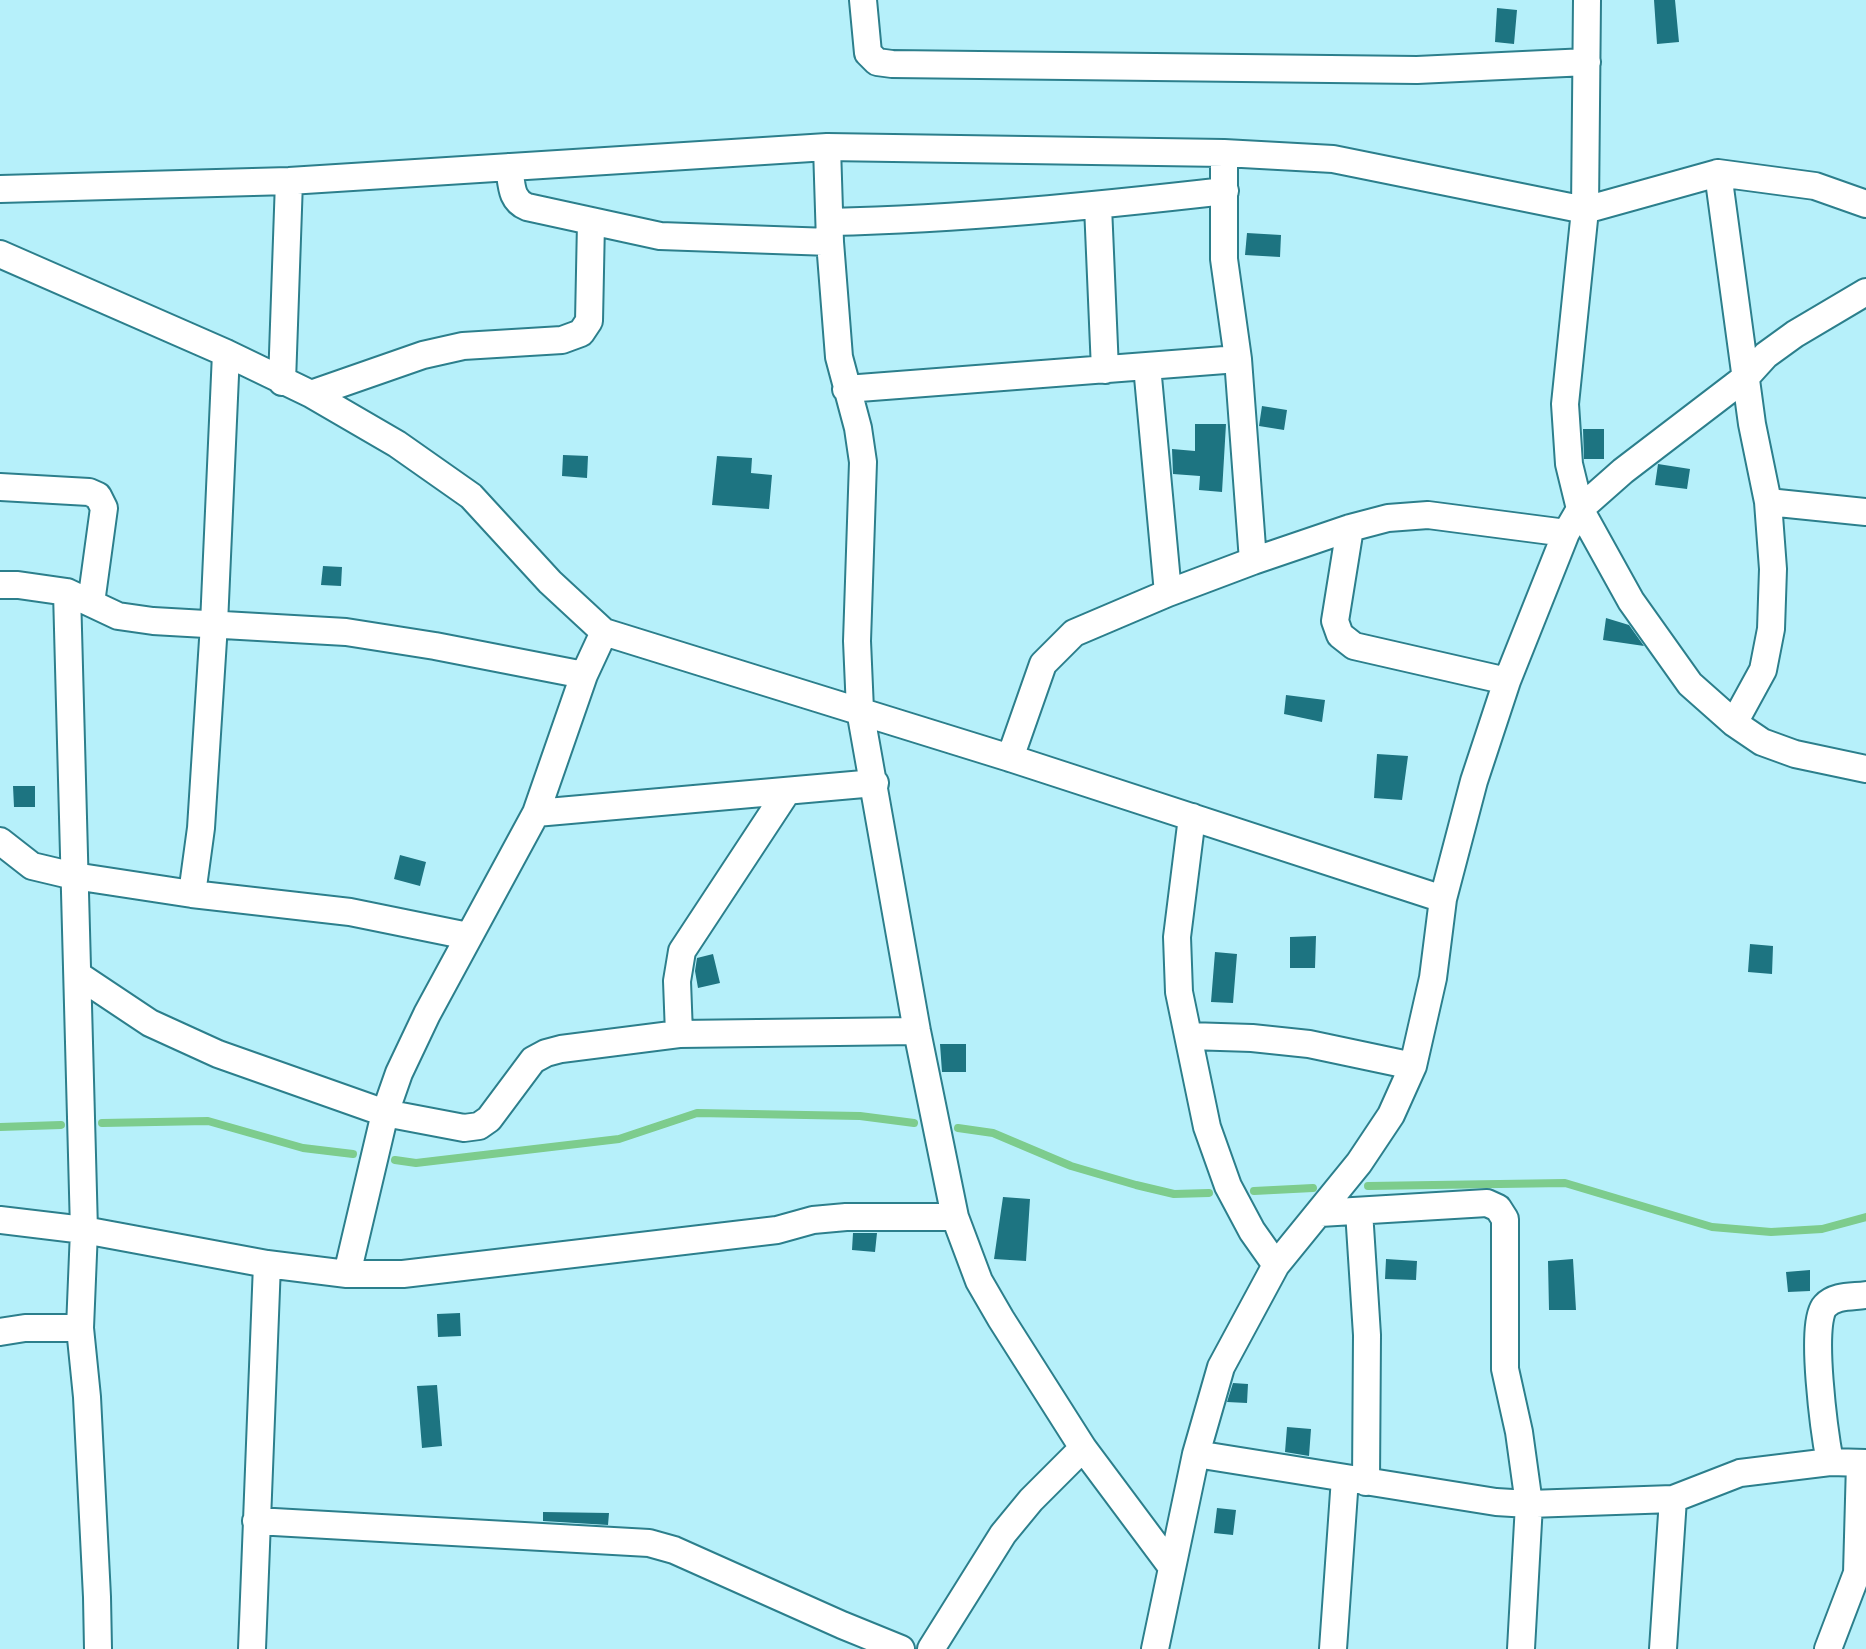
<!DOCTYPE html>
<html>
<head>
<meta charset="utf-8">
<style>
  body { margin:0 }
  canvas { display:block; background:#b6f0fa }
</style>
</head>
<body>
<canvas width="1866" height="1649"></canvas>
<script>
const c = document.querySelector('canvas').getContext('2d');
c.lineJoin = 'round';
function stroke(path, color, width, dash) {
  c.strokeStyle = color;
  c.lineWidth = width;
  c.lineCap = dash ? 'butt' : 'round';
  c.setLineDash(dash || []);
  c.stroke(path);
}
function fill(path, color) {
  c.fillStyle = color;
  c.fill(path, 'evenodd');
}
const stream = new Path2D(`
  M 102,1123 L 208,1121 L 303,1148 L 353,1154
  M 0,1127 L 61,1125
  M 958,1128 L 993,1133 L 1071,1166 L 1136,1185 L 1174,1194 L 1209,1193
  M 395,1160 L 416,1163 L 619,1139 L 697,1113 L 860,1116 L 914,1123
  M 1368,1186 L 1565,1183 L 1712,1227 L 1771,1232 L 1822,1229 L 1866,1217
  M 1254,1191 L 1313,1188`);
const building = new Path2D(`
  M 1654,0 L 1675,0 L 1679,42 L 1657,44 Z
  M 1497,8 L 1517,10 L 1514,44 L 1495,42 Z
  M 1247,233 L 1281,235 L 1280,257 L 1245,255 Z
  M 1262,406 L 1287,410 L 1284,430 L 1259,426 Z
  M 1195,424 L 1226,424 L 1222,492 L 1199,490 L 1200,476 L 1173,474 L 1172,449 L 1195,451 Z
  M 1583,429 L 1604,429 L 1604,459 L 1584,459 Z
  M 563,455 L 588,456 L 587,478 L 562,476 Z
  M 717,456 L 752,458 L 751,473 L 772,475 L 769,509 L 712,505 Z
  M 1658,464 L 1690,469 L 1687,489 L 1655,485 Z
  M 323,566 L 342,567 L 341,586 L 321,585 Z
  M 1606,618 L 1629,625 L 1644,646 L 1603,640 Z
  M 1286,695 L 1325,700 L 1322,722 L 1284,714 Z
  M 1377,754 L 1408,756 L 1402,800 L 1374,798 Z
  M 13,786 L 35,786 L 35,807 L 14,807 Z
  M 400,855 L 426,862 L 420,886 L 394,879 Z
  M 1316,936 L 1315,968 L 1290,968 L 1290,937 Z
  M 1750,944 L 1773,946 L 1772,974 L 1748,972 Z
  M 1215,952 L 1237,954 L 1233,1003 L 1211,1002 Z
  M 713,954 L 720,983 L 698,988 L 695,971 L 697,958 Z
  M 940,1044 L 966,1044 L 966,1072 L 942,1072 Z
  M 1003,1197 L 1030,1199 L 1026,1261 L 994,1259 Z
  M 853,1233 L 877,1233 L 875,1252 L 852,1250 Z
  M 1386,1259 L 1417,1261 L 1416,1280 L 1385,1279 Z
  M 1573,1259 L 1576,1310 L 1549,1310 L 1548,1261 Z
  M 1810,1270 L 1810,1291 L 1788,1292 L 1786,1272 Z
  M 460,1313 L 461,1336 L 438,1337 L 437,1314 Z
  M 1233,1383 L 1248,1384 L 1247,1403 L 1227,1402 Z
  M 437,1385 L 442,1446 L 422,1448 L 417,1386 Z
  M 1287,1427 L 1311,1429 L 1309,1456 L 1285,1452 Z
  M 1217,1508 L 1236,1510 L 1233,1535 L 1214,1533 Z
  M 543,1512 L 609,1513 L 608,1525 L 543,1521 Z`);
const street = new Path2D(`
  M 863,0 L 868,53 L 877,62 L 892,64 L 1417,70 L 1587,62
  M 1587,0 L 1585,210 L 1565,404 L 1569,464 L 1580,509 L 1631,601 L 1690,684 L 1734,723 L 1762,742 L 1795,754 L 1866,769
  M 827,147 L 830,242 L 839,357 L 858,428 L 863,462 L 857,641 L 860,710 L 917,1031 L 955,1217 L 979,1281 L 1001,1319 L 1083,1448 L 1171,1566
  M 1224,153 L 1224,259 L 1238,359 L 1253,561
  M 509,167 C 512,184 510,200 527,207 L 660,236 L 830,242
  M 1718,173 L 1752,424 L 1768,502 L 1773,569 L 1771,629 L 1763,670 L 1734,723
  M 0,189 L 289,181 L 827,147 L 1224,153 L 1333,159 L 1585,210 L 1718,173 L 1815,186 L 1866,204
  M 1098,206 L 1105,370
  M 830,222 C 962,219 1093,206 1225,191
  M 0,254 L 226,353 L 311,394 L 397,444 L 471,496 L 550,582 L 604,632 L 1010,758 L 1443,899
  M 1147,366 L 1168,593
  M 282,382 L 289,181
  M 846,389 L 1238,359
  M 311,394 L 423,355 L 463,346 L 562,340 L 581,333 L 589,321 L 591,222
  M 0,487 L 89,492 L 98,496 L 104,508 L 91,603
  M 1768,502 L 1866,512
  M 1350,528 L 1335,621 L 1340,635 L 1354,646 L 1507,681
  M 0,585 L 18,585 L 67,592 L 118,616 L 153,621 L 346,632 L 435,646 L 584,675
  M 67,592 L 84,1230 L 80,1328 L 87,1397 L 97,1597 L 98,1649
  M 1010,758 L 1043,664 L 1074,633 L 1168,593 L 1253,561 L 1350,528 L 1388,518 L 1428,515 L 1566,533
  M 536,813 L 875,783
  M 1192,817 L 1177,937 L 1179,992 L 1207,1127 L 1228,1186 L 1252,1231 L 1276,1265
  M 0,841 L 32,866 L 74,876 L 192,894 L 350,912 L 468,936
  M 192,894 L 201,828 L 214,624 L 226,353
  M 78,975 L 150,1023 L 218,1054 L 385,1113 L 464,1128 L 479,1126 L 489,1119 L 533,1060 L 546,1053 L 561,1049 L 679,1034 L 917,1031
  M 679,1034 L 677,981 L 682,951 L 786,793
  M 1189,1036 L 1252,1038 L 1309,1044 L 1413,1066
  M 1359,1211 L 1367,1335 L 1366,1482
  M 1320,1213 L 1487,1203 L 1498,1208 L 1505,1219 L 1505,1369 L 1519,1432 L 1529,1504 L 1521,1649
  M 0,1220 L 84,1230 L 267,1264 L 347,1274 L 403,1274 L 777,1230 L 813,1220 L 846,1217 L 955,1217
  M 347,1274 L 385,1113 L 399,1073 L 427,1014 L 536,813 L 584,675 L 604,632
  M 0,1332 L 25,1328 L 80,1328
  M 1196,1454 L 1496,1502 L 1529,1504 L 1673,1499 L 1740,1473 L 1830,1462 L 1866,1463
  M 1830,1462 C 1825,1436 1809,1323 1825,1306 C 1835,1295 1852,1297 1866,1295
  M 256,1521 L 649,1543 L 674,1550 L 842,1625 L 901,1649
  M 252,1649 L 267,1264
  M 931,1649 L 1003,1534 L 1031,1500 L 1083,1448
  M 1155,1649 L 1196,1454 L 1221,1367 L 1276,1265 L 1359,1163 L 1391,1115 L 1413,1066 L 1433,978 L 1443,899 L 1474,781 L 1507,681 L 1566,533 L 1580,509 L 1623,471 L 1746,377 L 1766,355 L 1795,334 L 1866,292
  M 1333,1649 L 1345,1478
  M 1663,1649 L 1673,1499
  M 1828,1649 L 1857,1573 L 1860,1463`);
stroke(stream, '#7dcc8d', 8);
fill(building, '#1d7481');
stroke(street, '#2c7f8c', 30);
stroke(street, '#fff', 26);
</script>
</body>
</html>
